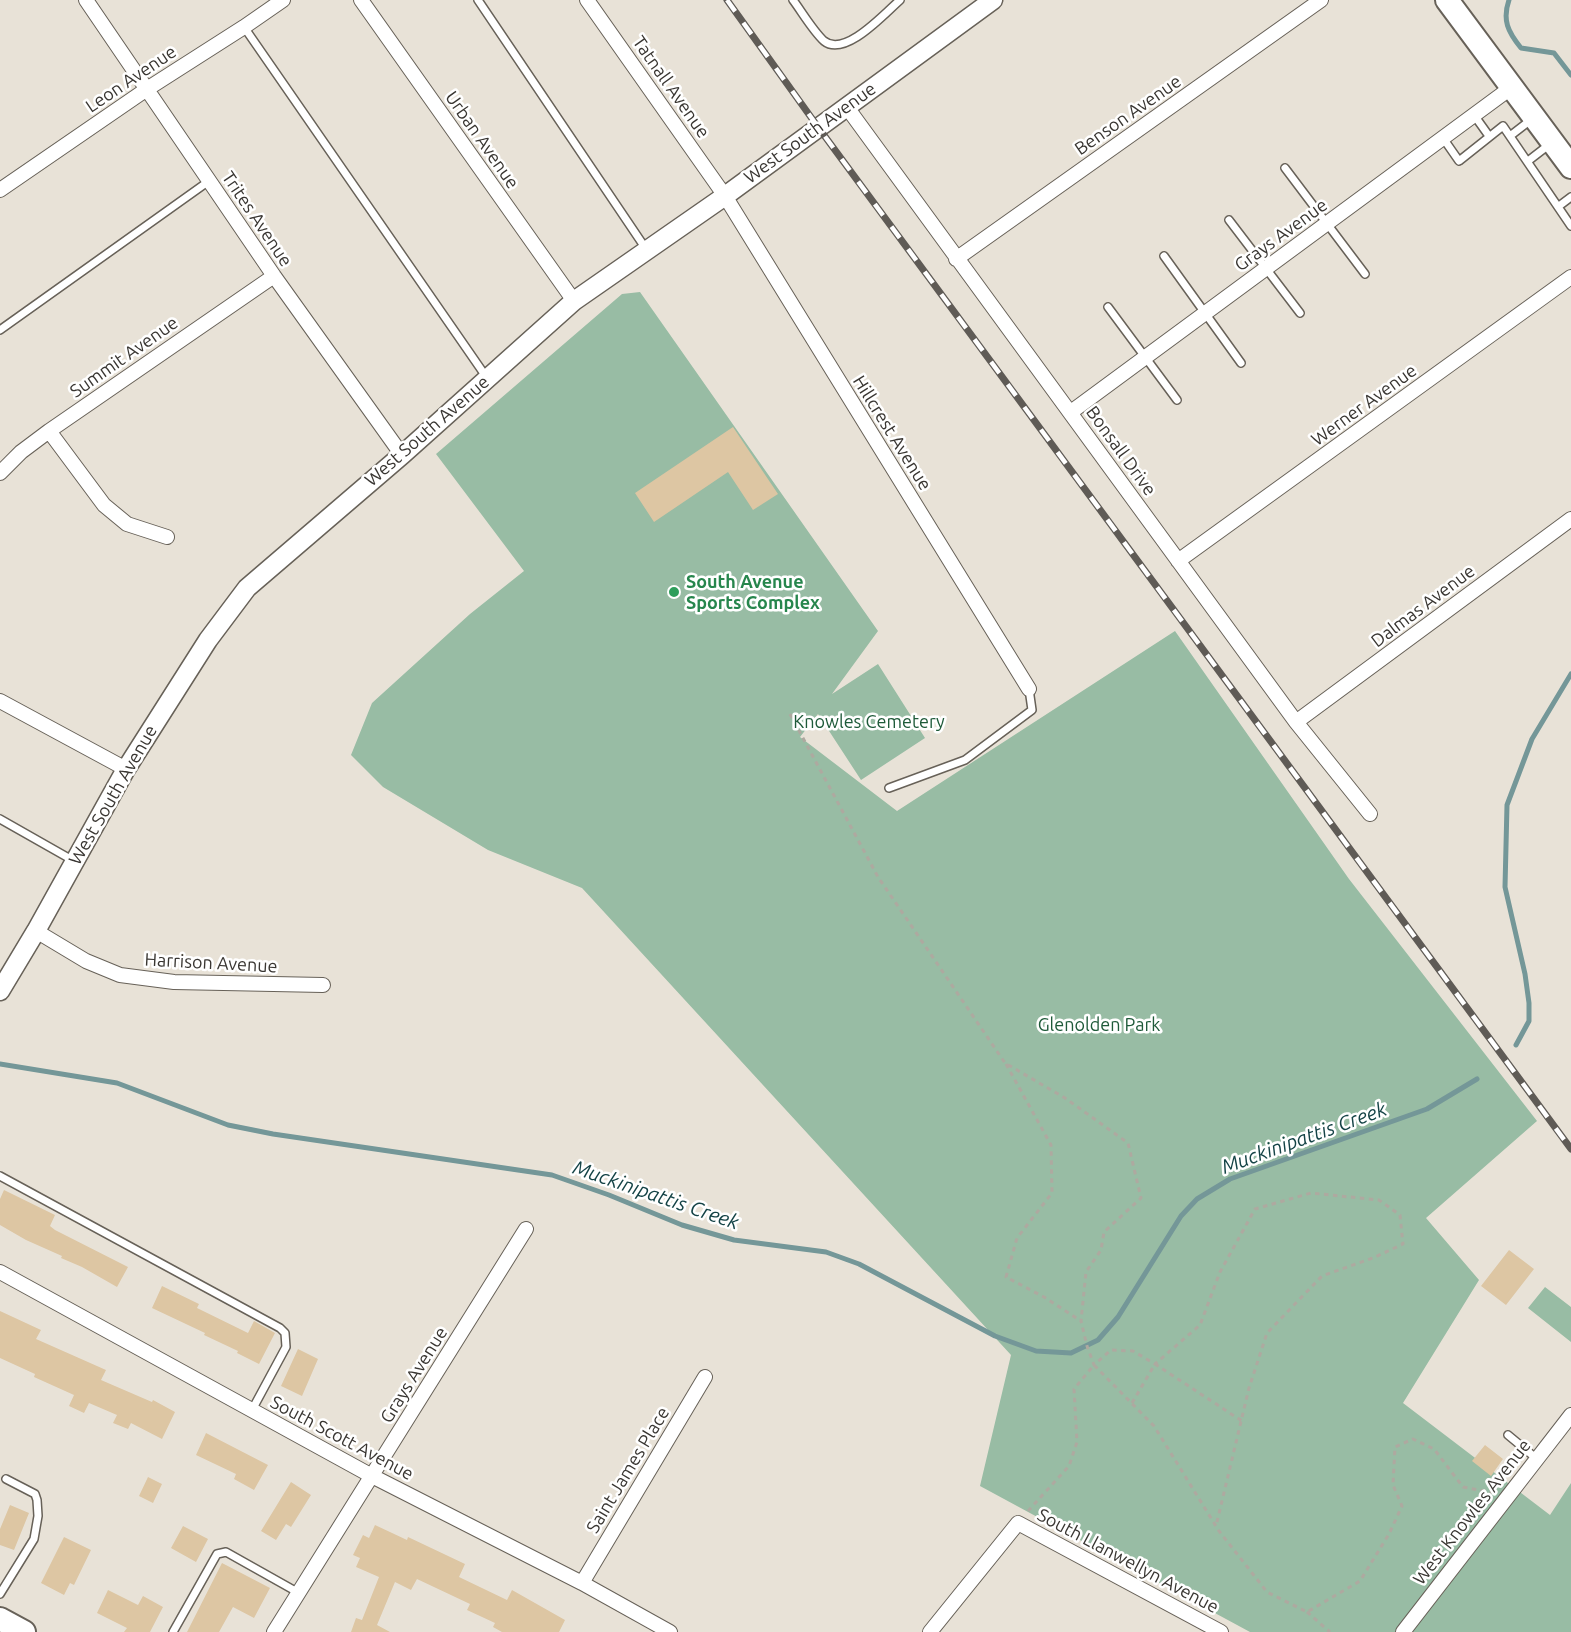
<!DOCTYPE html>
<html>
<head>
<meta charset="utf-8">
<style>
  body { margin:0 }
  canvas { display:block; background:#e8e2d7 }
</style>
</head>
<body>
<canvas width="1571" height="1632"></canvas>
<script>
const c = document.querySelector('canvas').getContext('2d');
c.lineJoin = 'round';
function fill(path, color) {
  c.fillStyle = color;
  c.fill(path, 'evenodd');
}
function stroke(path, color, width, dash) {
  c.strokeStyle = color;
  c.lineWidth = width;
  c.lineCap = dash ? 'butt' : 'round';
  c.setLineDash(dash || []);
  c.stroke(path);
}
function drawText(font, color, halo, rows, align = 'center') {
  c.font = font + ' Ubuntu,sans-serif';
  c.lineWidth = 5;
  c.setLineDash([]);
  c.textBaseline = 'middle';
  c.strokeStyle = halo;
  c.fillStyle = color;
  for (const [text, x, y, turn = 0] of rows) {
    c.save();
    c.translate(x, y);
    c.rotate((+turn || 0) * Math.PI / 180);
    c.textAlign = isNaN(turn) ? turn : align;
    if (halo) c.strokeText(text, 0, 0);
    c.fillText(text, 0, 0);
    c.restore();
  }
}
const green = new Path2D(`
  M 640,292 L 878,631 L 832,694 L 878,664 L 925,738 L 861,780 L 818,714 L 800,737 L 897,811 L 1175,631 L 1349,879 L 1537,1121 L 1426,1218 L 1479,1280 L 1403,1403 L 1550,1515 L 1571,1483 L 1571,1632 L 1250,1632 L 980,1486 L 1011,1355 L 582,888 L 488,850 L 383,787 L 351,755 L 372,703 L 470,614 L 524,571 L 436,454 L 622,294 Z
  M 1545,1287 L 1571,1307 L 1571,1342 L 1528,1308 Z`);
const stream = new Path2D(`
  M 1509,0 C 1502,20 1508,32 1521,48 L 1554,53 L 1571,75
  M 1516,1045 L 1529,1021 L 1529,1003 L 1525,974 L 1505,887 L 1507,805 L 1532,739 L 1571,674
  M 0,1064 L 117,1083 L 228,1125 L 273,1134 L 552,1175 L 609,1195 L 682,1225 L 734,1240 L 826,1252 L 859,1264 L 995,1336 L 1036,1351 L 1071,1353 L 1098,1340 L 1118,1317 L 1181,1216 L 1197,1199 L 1230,1179 L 1427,1109 L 1477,1079`);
const building = new Path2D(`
  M 733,427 L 778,494 L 753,510 L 728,472 L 654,522 L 635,493 Z
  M 4,1190 L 55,1215 L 50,1226 L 55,1230 L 128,1267 L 117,1287 L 82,1267 L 61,1258 L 62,1256 L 26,1240 L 0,1225 L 0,1199 Z
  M 1509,1250 L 1534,1269 L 1506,1305 L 1481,1286 Z
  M 162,1286 L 199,1304 L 197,1308 L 248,1333 L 254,1321 L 275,1333 L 259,1364 L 237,1353 L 238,1351 L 204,1335 L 205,1333 L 152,1308 Z
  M 0,1311 L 41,1330 L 36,1339 L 106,1370 L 101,1380 L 152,1402 L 153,1400 L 175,1412 L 162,1439 L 131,1423 L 128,1429 L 113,1423 L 117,1415 L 89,1403 L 84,1413 L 69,1406 L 74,1395 L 34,1377 L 35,1374 L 0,1358 Z
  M 298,1349 L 318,1359 L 302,1396 L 281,1386 Z
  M 206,1433 L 268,1465 L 254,1490 L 234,1479 L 236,1474 L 196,1455 Z
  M 1485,1445 L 1503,1459 L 1491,1476 L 1472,1461 Z
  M 148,1477 L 162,1484 L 153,1503 L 139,1496 Z
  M 291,1482 L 311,1495 L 291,1527 L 286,1524 L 276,1540 L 261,1531 Z
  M 10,1505 L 29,1513 L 14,1550 L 0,1545 L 0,1529 Z
  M 375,1525 L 407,1540 L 408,1537 L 465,1564 L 459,1577 L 507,1600 L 512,1590 L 565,1620 L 559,1632 L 502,1632 L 493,1627 L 495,1623 L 467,1610 L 470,1604 L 417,1579 L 411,1590 L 395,1582 L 377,1625 L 390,1632 L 351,1632 L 356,1618 L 362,1620 L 379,1577 L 356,1567 L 360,1558 L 353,1555 L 363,1535 L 369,1538 Z
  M 183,1526 L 208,1539 L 196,1562 L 171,1548 Z
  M 64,1537 L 91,1550 L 74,1585 L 70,1583 L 64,1595 L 41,1583 Z
  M 222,1563 L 270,1588 L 254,1618 L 233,1607 L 219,1632 L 187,1632 Z
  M 108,1590 L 138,1605 L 143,1596 L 163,1607 L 150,1632 L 124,1632 L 127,1628 L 97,1613 Z`);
const path = new Path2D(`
  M 790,714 L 878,877 L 1005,1063 L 1065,1098 L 1128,1143 L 1141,1198 L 1104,1232 L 1101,1250 L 1086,1272 L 1081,1321 L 1087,1346 L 1094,1365 L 1111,1350 L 1133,1351 L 1155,1364 L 1200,1325 L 1220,1272 L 1255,1209 L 1311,1193 L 1379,1200 L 1400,1215 L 1403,1244 L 1373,1258 L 1322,1276 L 1267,1333 L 1249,1388 L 1216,1526
  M 1006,1064 L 1051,1145 L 1052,1193 L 1017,1238 L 1006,1277 L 1044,1297 L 1081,1321
  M 1132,1403 L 1155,1364 L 1242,1421
  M 1028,1511 L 1069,1466 L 1077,1442 L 1074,1389 L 1094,1365 L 1154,1426 L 1219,1531 L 1267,1592 L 1307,1612 L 1360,1581 L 1389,1534 L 1402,1506 L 1393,1485 L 1395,1447 L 1413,1439 L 1434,1449 L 1463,1487 L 1494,1493
  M 1307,1612 L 1330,1632`);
const service = new Path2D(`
  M 478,0 L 646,249
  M 793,0 C 802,12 813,31 824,41 C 845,58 885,13 900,0
  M 244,27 L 487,378
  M 1474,115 L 1489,136
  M 1510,136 L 1532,119
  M 1443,138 L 1459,161 L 1503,126 L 1571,226
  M 1528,161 L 1550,144
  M 1285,168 L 1365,274
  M 1559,206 L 1571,197
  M 1229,220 L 1300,313
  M 1164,256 L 1241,363
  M 1108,307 L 1177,400
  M 0,330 L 209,181
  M 889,788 L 965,760 L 1032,710 L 1029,689
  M 0,819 L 74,861
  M 0,1176 L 280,1328 L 285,1333 L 286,1347 L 252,1410
  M 1508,1435 L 1537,1459
  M 0,1594 L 34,1539 L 38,1516 L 37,1500 L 35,1494 L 6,1479
  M 173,1632 L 217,1554 L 226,1552 L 299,1593`);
const minor = new Path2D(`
  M 86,0 L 274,276 L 402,455
  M 361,0 L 574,301
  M 587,0 L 725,196 L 1029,689
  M 846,106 L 1296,722 L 1370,814
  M 0,190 L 147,89 L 244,27 L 283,0
  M 956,259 L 1321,0
  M 1071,412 L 1512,87
  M 49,431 L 104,505 L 127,524 L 167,537
  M 0,473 L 21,452 L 49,431 L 274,276
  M 1178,561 L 1571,277
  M 0,701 L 126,769
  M 1296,722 L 1571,519
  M 36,931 L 86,961 L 120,975 L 174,982 L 323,985
  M 0,1272 L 372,1476 L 582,1583 L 670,1632
  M 582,1583 L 705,1377
  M 274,1632 L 526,1229
  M 930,1632 L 1018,1523 L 1221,1632
  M 1403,1632 L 1571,1415`);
const tertiary = new Path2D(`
  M 0,991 L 36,931 L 126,769 L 208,640 L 247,588 L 402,455 L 574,301 L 725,196 L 993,0`);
const primary = new Path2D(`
  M 1447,0 L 1571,167
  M 0,1619 L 24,1632`);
const rail = new Path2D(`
  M 727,0 L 818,127 L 1571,1149`);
const markers = [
  [674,592,6,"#2e9e5b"]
];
const streetNames = [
  ["Leon Avenue",131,79,-34],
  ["Tatnall Avenue",671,87,55],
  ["Benson Avenue",1128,115,-35],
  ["West South Avenue",810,133,-36],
  ["Urban Avenue",482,140,55],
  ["Trites Avenue",257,219,56],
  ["Grays Avenue",1281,235,-36],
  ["Summit Avenue",124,357,-35],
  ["Werner Avenue",1364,405,-36],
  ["West South Avenue",427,431,-41],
  ["Hillcrest Avenue",892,433,58],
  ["Bonsall Drive",1121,451,54],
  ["Dalmas Avenue",1423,606,-37],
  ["West South Avenue",113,795,-60],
  ["Harrison Avenue",211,963,3],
  ["Grays Avenue",414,1375,-58],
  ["South Scott Avenue",342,1438,28],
  ["Saint James Place",628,1470,-59],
  ["West Knowles Avenue",1472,1512,-52],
  ["South Llanwellyn Avenue",1128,1561,28]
];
const leisureNames = [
  ["South Avenue",686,582],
  ["Sports Complex",686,603]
];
const parkNames = [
  ["Knowles Cemetery",869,722],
  ["Glenolden Park",1099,1025]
];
const waterNames = [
  ["Muckinipattis Creek",1304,1138,-20],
  ["Muckinipattis Creek",656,1195,19]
];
fill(green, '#98bca4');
stroke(stream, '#749798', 5);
fill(building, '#ddc6a3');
stroke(service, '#676158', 10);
stroke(minor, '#676158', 16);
stroke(tertiary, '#676158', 21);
stroke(primary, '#676158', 26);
stroke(path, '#aea9a0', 3, [4.5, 4.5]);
stroke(service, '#fff', 7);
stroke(minor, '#fff', 14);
stroke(tertiary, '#fff', 18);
stroke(primary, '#fff', 22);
stroke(rail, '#5f5b56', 7);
stroke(rail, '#fff', 4.5, [14]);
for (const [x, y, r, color] of markers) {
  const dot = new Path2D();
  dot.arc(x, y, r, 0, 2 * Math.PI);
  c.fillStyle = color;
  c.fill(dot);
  stroke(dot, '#fff', 2);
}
drawText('18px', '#393632', '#fff', streetNames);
drawText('bold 18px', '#27864d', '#fff', leisureNames, 'left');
drawText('18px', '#1e5a39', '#fff', parkNames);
drawText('italic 20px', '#144346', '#fff', waterNames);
</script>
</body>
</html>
